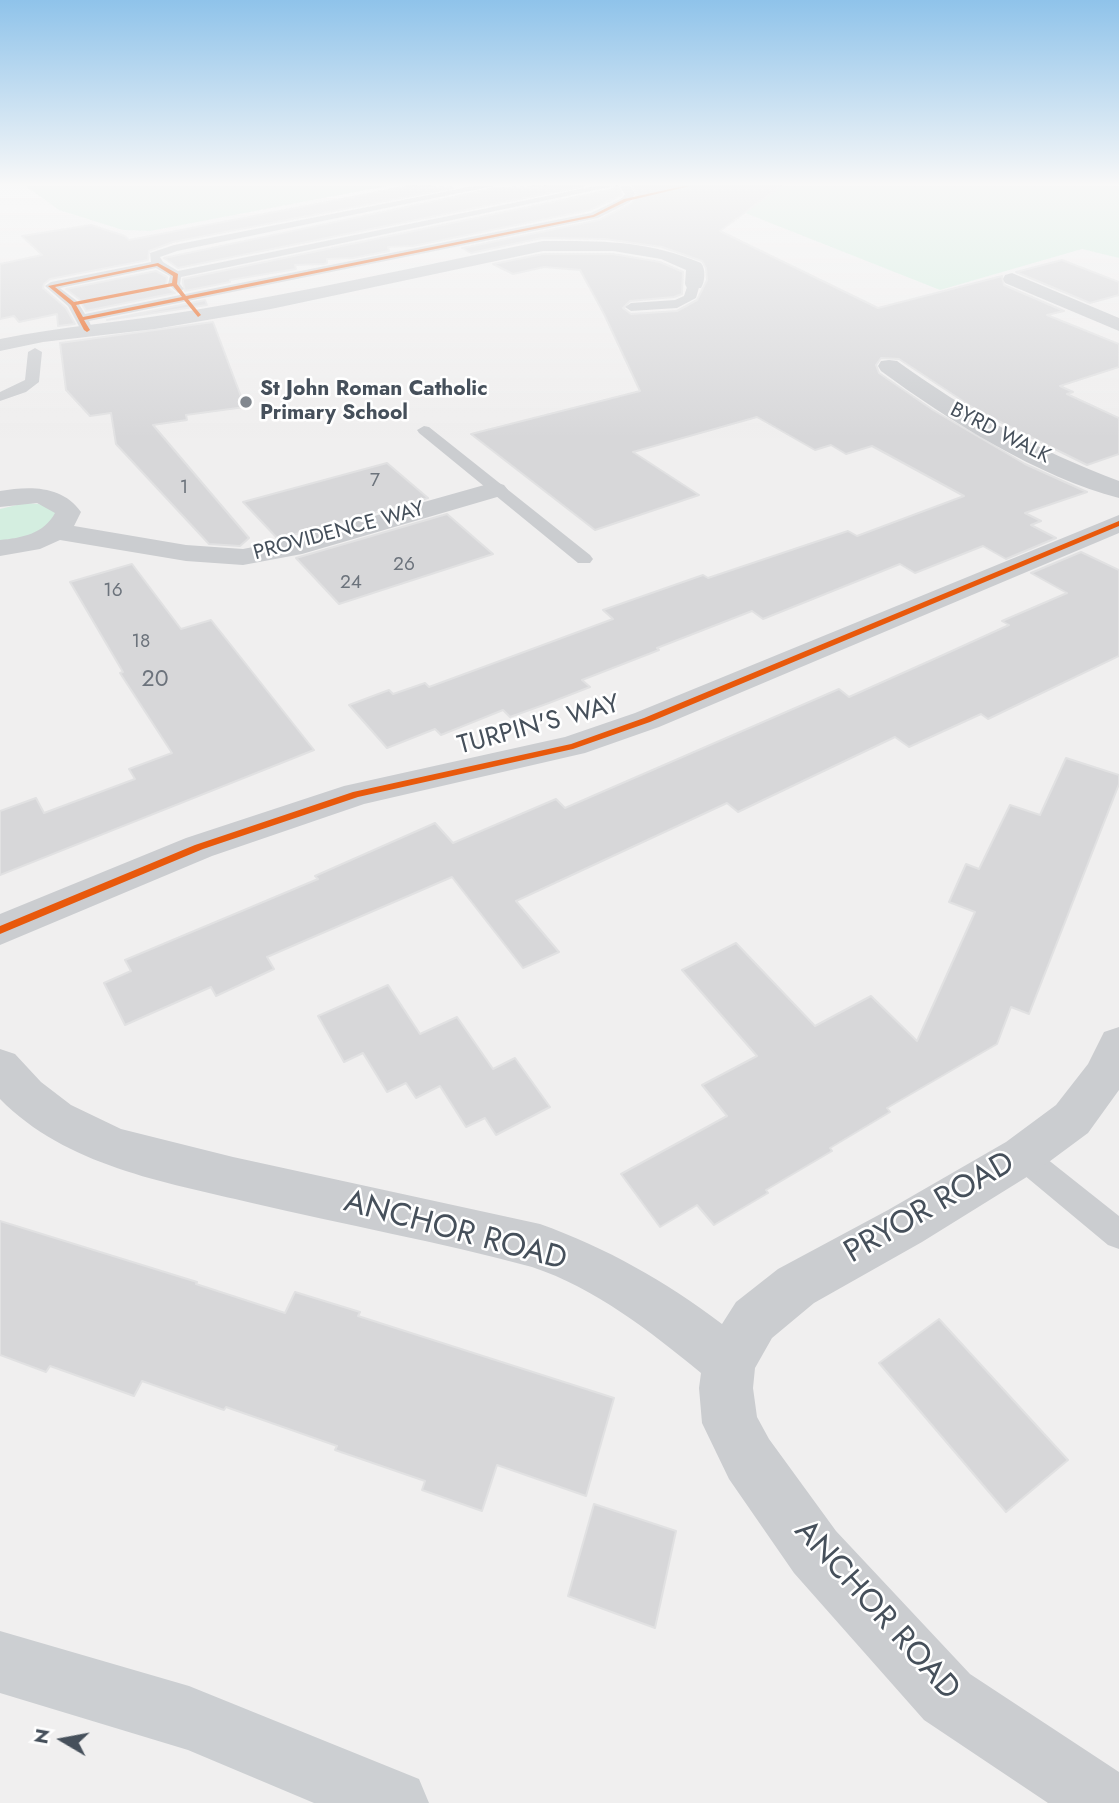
<!DOCTYPE html>
<html>
<head>
<meta charset="utf-8">
<style>
  body { margin:0 }
  #map { position:relative; width:1119px; height:1803px; overflow:hidden; background:#f0efef; font-family:Jost,sans-serif }
  canvas { display:block }
  .north { position:absolute; left:28px; top:1705px; width:70px; height:70px; -webkit-text-stroke:5px #fff; paint-order:stroke; rotate:280deg; font-size:19px; font-weight:700; line-height:28px; text-align:center; color:#46505b }
  .north::after { content:''; display:block; margin:auto; width:24px; height:32px; background:#46505b; clip-path:polygon(50% 0,100% 100%,50% 72%,0 100%) }
</style>
</head>
<body>
<div id="map">
<canvas width="1119" height="1803"></canvas>
<div class="north">N</div>
</div>
<script>
const c = document.querySelector('canvas').getContext('2d');
c.lineJoin = 'round';
function fill(path, color) {
  c.fillStyle = color;
  c.fill(path, 'evenodd');
}
function stroke(path, color, width, dash) {
  c.strokeStyle = color;
  c.lineWidth = width;
  c.lineCap = dash ? 'butt' : 'round';
  c.setLineDash(dash || []);
  c.stroke(path);
}
function drawText(font, color, halo, rows, align = 'center') {
  c.font = font + ' Jost,sans-serif';
  c.lineWidth = 5;
  c.setLineDash([]);
  c.textBaseline = 'middle';
  c.strokeStyle = halo;
  c.fillStyle = color;
  for (const [text, x, y, turn = 0] of rows) {
    c.save();
    c.translate(x, y);
    c.rotate((+turn || 0) * Math.PI / 180);
    c.textAlign = isNaN(turn) ? turn : align;
    if (halo) c.strokeText(text, 0, 0);
    c.fillText(text, 0, 0);
    c.restore();
  }
}
const green = new Path2D(`
  M 26,186 L 386,186 L 150,231 L 123,230 L 59,210 Z
  M 702,186 L 1119,186 L 1119,258 L 1082,249 L 940,290 L 687,190 Z
  M 25,503 C 37,504 53,503 58,516 L 38,535 L 0,541 L 0,509 Z`);
const building = new Path2D(`
  M 410,186 L 453,188 L 173,242 L 149,251 L 148,260 L 50,279 L 44,284 L 43,288 L 66,308 L 75,324 L 58,326 L 57,314 L 19,322 L 14,316 L 0,319 L 0,264 L 42,255 L 22,236 L 91,225 L 125,236 L 129,240 Z
  M 551,186 L 584,186 L 178,268 L 164,258 L 492,189 Z
  M 617,186 L 622,194 L 620,196 L 590,210 L 413,246 L 388,247 L 389,251 L 353,258 L 327,259 L 327,263 L 324,264 L 295,265 L 296,269 L 230,280 L 230,282 L 185,291 L 183,283 L 183,279 L 615,189 Z
  M 633,186 L 781,186 L 720,231 L 878,308 L 1002,276 L 1004,285 L 1064,311 L 1047,315 L 1119,344 L 1119,367 L 1060,386 L 1073,392 L 1067,394 L 1119,418 L 1119,454 L 1087,465 L 978,411 L 899,359 L 881,358 L 876,365 L 879,373 L 933,410 L 1025,464 L 1087,492 L 1025,513 L 1041,521 L 1031,525 L 1056,538 L 1006,559 L 983,546 L 915,573 L 900,564 L 763,619 L 752,611 L 657,648 L 659,650 L 582,680 L 590,687 L 549,703 L 510,717 L 503,710 L 441,735 L 435,729 L 387,748 L 349,705 L 389,690 L 393,694 L 425,683 L 429,687 L 497,662 L 613,619 L 603,610 L 703,575 L 708,578 L 848,531 L 857,536 L 964,496 L 872,446 L 846,454 L 831,445 L 815,450 L 757,417 L 633,452 L 699,495 L 595,530 L 471,434 L 640,391 L 604,314 L 580,270 L 544,267 L 513,274 L 493,264 L 543,254 L 613,254 L 660,262 L 683,272 L 682,294 L 674,297 L 630,301 L 623,308 L 631,314 L 677,311 L 697,300 L 707,280 L 706,268 L 702,261 L 662,247 L 605,239 L 542,238 L 471,253 L 462,248 L 599,220 L 632,203 L 637,195 Z
  M 1062,260 L 1119,282 L 1119,295 L 1090,303 L 1016,272 Z
  M 156,271 L 167,277 L 166,286 L 175,293 L 86,311 L 79,299 L 66,289 Z
  M 205,300 L 207,305 L 107,320 Z
  M 213,322 L 245,407 L 186,415 L 187,420 L 153,425 L 249,538 L 240,546 L 209,544 L 116,444 L 111,413 L 90,416 L 66,390 L 60,343 Z
  M 387,463 L 428,498 L 278,539 L 243,502 Z
  M 447,514 L 493,554 L 339,604 L 296,558 Z
  M 1081,552 L 1119,570 L 1119,656 L 988,719 L 981,714 L 909,747 L 895,737 L 738,812 L 727,803 L 516,901 L 559,952 L 523,968 L 452,877 L 267,957 L 274,969 L 216,996 L 211,987 L 125,1025 L 104,983 L 131,971 L 125,960 L 318,879 L 315,876 L 435,823 L 453,843 L 556,799 L 565,808 L 839,689 L 849,697 L 943,655 L 1009,625 L 1002,621 L 1067,593 L 1031,573 Z
  M 132,564 L 181,629 L 211,620 L 314,750 L 0,875 L 0,811 L 36,798 L 44,813 L 135,779 L 129,769 L 172,753 L 120,673 L 123,672 L 70,582 Z
  M 1066,758 L 1119,775 L 1119,784 L 1029,1014 L 1011,1007 L 997,1044 L 887,1108 L 890,1112 L 830,1148 L 832,1151 L 766,1190 L 768,1193 L 714,1225 L 697,1205 L 660,1227 L 621,1174 L 727,1116 L 702,1085 L 757,1056 L 682,970 L 736,943 L 815,1026 L 871,996 L 917,1041 L 975,912 L 949,902 L 966,864 L 979,869 L 1010,805 L 1040,815 Z
  M 388,985 L 420,1034 L 457,1017 L 493,1069 L 515,1058 L 550,1107 L 496,1135 L 485,1118 L 466,1127 L 440,1086 L 416,1098 L 406,1083 L 387,1092 L 363,1053 L 344,1062 L 318,1016 Z
  M 0,1221 L 197,1282 L 196,1284 L 285,1313 L 295,1292 L 360,1312 L 358,1316 L 614,1398 L 586,1496 L 497,1465 L 482,1511 L 422,1490 L 425,1481 L 335,1450 L 337,1446 L 226,1407 L 224,1410 L 142,1381 L 134,1396 L 50,1366 L 46,1372 L 0,1355 Z
  M 939,1319 L 1068,1460 L 1006,1512 L 879,1363 Z
  M 594,1504 L 676,1531 L 655,1628 L 568,1596 Z`);
const lane = new Path2D(`
  M 474,186 L 493,186 L 177,251 L 160,257 L 163,262 L 178,271 L 596,186 L 614,186 L 181,277 L 180,284 L 184,289 L 178,293 L 168,284 L 170,276 L 156,268 L 60,288 L 77,301 L 85,314 L 591,213 L 622,198 L 625,194 L 620,186 L 630,186 L 635,194 L 630,202 L 598,218 L 89,321 L 93,330 L 87,334 L 81,330 L 68,306 L 45,286 L 51,282 L 151,262 L 150,253 L 174,245 Z
  M 694,280 L 700,284 L 696,298 L 677,308 L 631,311 L 625,307 L 631,303 L 675,300 L 684,296 L 688,284 Z
  M 35,348 L 42,352 L 39,382 L 26,392 L 0,401 L 0,392 L 25,380 L 28,352 Z
  M 424,426 L 429,427 L 590,555 L 593,559 L 590,563 L 578,563 L 419,433 L 417,430 Z
  M 1022,1143 L 1032,1147 L 1119,1216 L 1119,1249 L 1108,1245 L 1012,1165 L 1007,1156 L 1012,1147 Z`);
const street = new Path2D(`
  M 543,241 C 602,241 646,240 701,263 C 706,269 705,282 701,288 L 687,288 L 685,284 L 686,270 L 661,259 L 613,251 L 543,251 L 271,309 L 155,329 L 43,342 L 0,351 L 0,339 C 63,326 126,322 189,311 C 308,291 425,265 543,241 Z
  M 1012,273 L 1119,318 L 1119,331 L 1005,283 L 1003,279 L 1005,275 Z
  M 889,360 L 897,361 C 966,411 1039,451 1119,481 L 1119,498 C 1040,478 946,419 881,371 L 878,366 L 881,361 Z
  M 495,482 L 504,485 L 508,490 L 504,495 L 302,554 L 243,565 L 186,561 L 60,540 L 40,549 L 0,556 L 0,540 C 21,538 44,534 55,513 L 37,503 L 0,507 L 0,491 C 29,486 62,485 81,512 L 74,526 L 186,545 L 243,549 L 289,540 Z
  M 1119,515 L 1119,533 L 659,727 L 585,753 L 364,804 L 212,856 L 0,945 L 0,914 L 186,838 L 344,786 L 565,737 L 635,713 Z
  M 1119,1027 L 1119,1090 L 1088,1133 L 1038,1170 L 922,1242 L 814,1303 L 772,1338 L 755,1368 L 753,1388 L 757,1417 L 769,1439 L 836,1531 L 970,1674 L 1119,1772 L 1119,1803 L 1048,1803 L 924,1720 L 794,1573 L 729,1479 L 702,1423 L 699,1388 L 701,1373 C 650,1331 595,1288 532,1267 C 440,1242 345,1225 252,1203 C 164,1182 66,1166 0,1099 L 0,1049 L 15,1054 L 41,1082 L 71,1105 L 121,1129 L 233,1157 L 540,1224 C 607,1248 665,1281 722,1324 L 736,1302 L 778,1269 L 888,1210 L 1006,1142 L 1056,1105 L 1088,1064 L 1104,1032 Z`);
const secondary = new Path2D(`
  M 0,1631 L 189,1686 L 419,1779 L 429,1803 L 314,1803 L 188,1750 L 0,1693 Z`);
const cycleway = new Path2D(`
  M 684,186 L 690,186 L 627,201 L 594,217 L 188,299 L 201,315 L 198,317 L 184,300 L 84,320 L 90,330 L 87,332 L 84,330 L 71,305 L 48,286 L 158,263 L 178,274 L 177,284 L 186,296 L 593,215 L 624,199 ZM 157,266 L 173,276 L 172,283 L 74,302 L 55,287 ZM 173,286 L 182,297 L 83,317 L 76,305 Z
  M 1119,521 L 1119,526 L 650,722 L 573,749 L 358,797 L 203,849 L 0,934 L 0,926 L 195,845 L 353,792 L 571,744 L 644,718 Z`);
const markers = [
  [246,402,7,"#82888f"]
];
const farNumbernames = [
  ["7",375,481],
  ["1",184,488],
  ["26",404,565],
  ["24",351,583],
  ["16",113,591],
  ["18",141,642]
];
const farPoinames = [
  ["St John Roman Catholic",260,390],
  ["Primary School",260,414]
];
const farStreetnames = [
  ["BYRD WALK",1000,434,27],
  ["PROVIDENCE WAY",339,532,-15]
];
const numberNames = [
  ["20",155,680]
];
const streetNames = [
  ["TURPIN'S WAY",539,726,-15]
];
const nearStreetnames = [
  ["PRYOR ROAD",930,1209,-30],
  ["ANCHOR ROAD",455,1232,15],
  ["ANCHOR ROAD",876,1611,48]
];
fill(green, '#d4eee0');
fill(building, '#d7d7d9');
stroke(building, '#e1e1e2', 2);
fill(lane, '#cbcdd0');
fill(street, '#cbcdd0');
fill(secondary, '#cccfd2');
fill(cycleway, '#e8590c');
const sky = c.createLinearGradient(0, 0, 0, 438);
sky.addColorStop(0, '#8fc3ea');
sky.addColorStop(0.42, '#f8f8f8');
sky.addColorStop(1, '#f8f8f800');
c.fillStyle = sky;
c.fillRect(0, 0, 1119, 438);
for (const [x, y, r, color] of markers) {
  const dot = new Path2D();
  dot.arc(x, y, r, 0, 2 * Math.PI);
  c.fillStyle = color;
  c.fill(dot);
  stroke(dot, '#fff', 2.5);
}
drawText('19px', '#6c737c', null, farNumbernames);
drawText('bold 21px', '#46505b', '#fff', farPoinames, 'left');
drawText('21px', '#46505b', '#fff', farStreetnames);
drawText('23px', '#6c737c', null, numberNames);
drawText('26px', '#46505b', '#fff', streetNames);
drawText('32px', '#46505b', '#fff', nearStreetnames);
</script>
</body>
</html>
